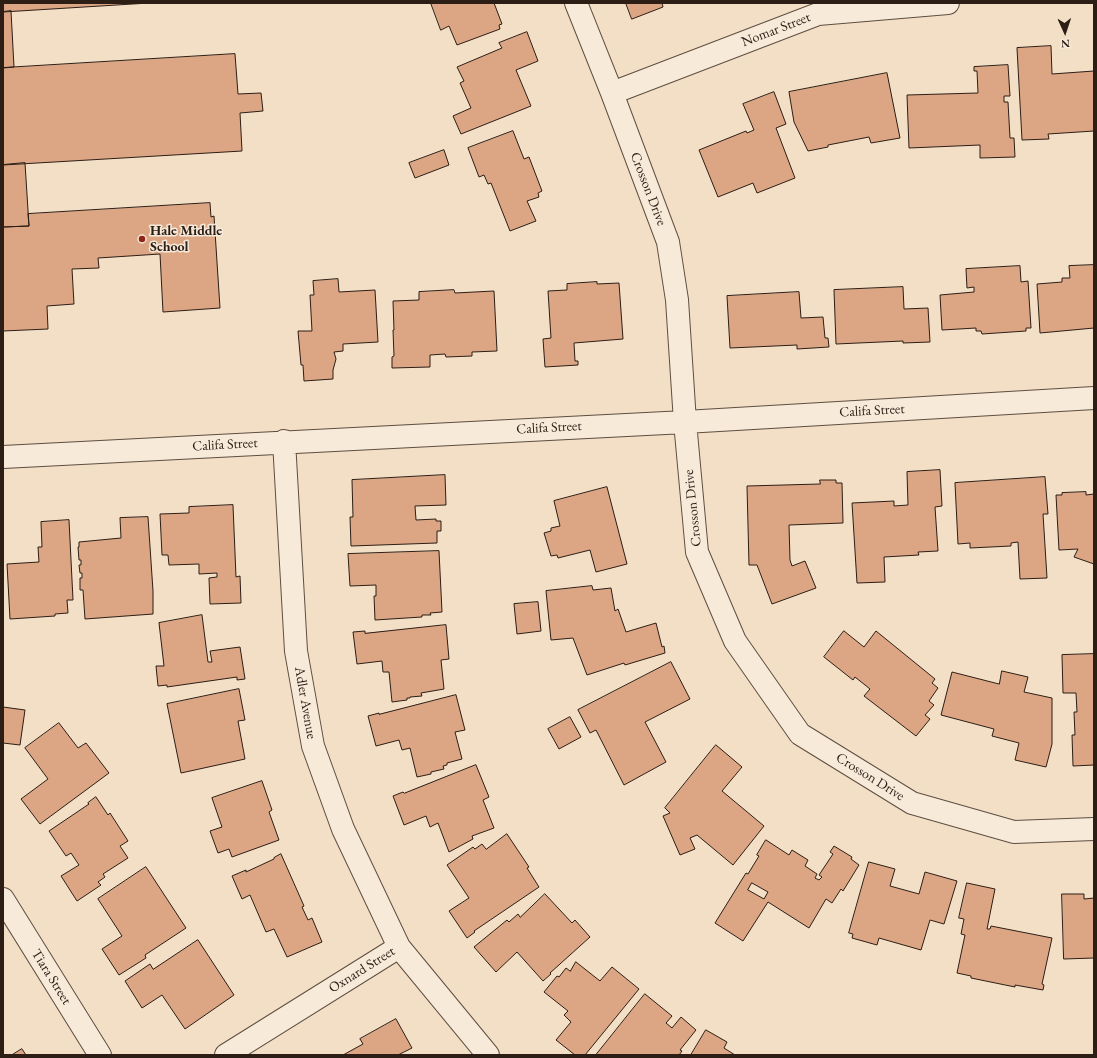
<!DOCTYPE html>
<html>
<head>
<meta charset="utf-8">
<style>
  body { margin:0 }
  #map { position:relative; width:1097px; height:1058px; overflow:hidden; background:#f2dfc5; font-family:"EB Garamond",serif }
  canvas { display:block }
  .frame { position:absolute; inset:0; border:4px solid #2c1d15; pointer-events:none }
  .north { position:absolute; left:1045px; top:12px; width:40px; height:40px; -webkit-text-stroke:3px #f7ead9; paint-order:stroke; rotate:177deg; font-size:11px; font-weight:700; line-height:16px; text-align:center; color:#2c1d15 }
  .north::after { content:''; display:block; margin:auto; width:14px; height:18px; background:#2c1d15; clip-path:polygon(50% 0,100% 100%,50% 72%,0 100%) }
</style>
</head>
<body>
<div id="map">
<canvas width="1097" height="1058"></canvas>
<div class="frame"></div>
<div class="north">N</div>
</div>
<script>
const c = document.querySelector('canvas').getContext('2d');
c.lineJoin = 'round';
function fill(path, color) {
  c.fillStyle = color;
  c.fill(path, 'evenodd');
}
function stroke(path, color, width, dash) {
  c.strokeStyle = color;
  c.lineWidth = width;
  c.lineCap = dash ? 'butt' : 'round';
  c.setLineDash(dash || []);
  c.stroke(path);
}
function drawText(font, color, halo, rows, align = 'center') {
  c.font = font + ' "EB Garamond",serif';
  c.lineWidth = 3;
  c.setLineDash([]);
  c.textBaseline = 'middle';
  c.strokeStyle = halo;
  c.fillStyle = color;
  for (const [text, x, y, turn = 0] of rows) {
    c.save();
    c.translate(x, y);
    c.rotate((+turn || 0) * Math.PI / 180);
    c.textAlign = isNaN(turn) ? turn : align;
    if (halo) c.strokeText(text, 0, 0);
    c.fillText(text, 0, 0);
    c.restore();
  }
}
const building = new Path2D(`
  M 3,3 L 149,3 L 3,12 Z
  M 431,3 L 494,3 L 502,24 L 499,25 L 500,29 L 457,45 L 449,26 L 441,30 Z
  M 626,3 L 662,3 L 663,7 L 632,19 Z
  M 11,11 L 14,67 L 3,68 L 3,12 Z
  M 527,32 L 538,61 L 516,70 L 531,106 L 461,134 L 453,116 L 471,108 L 460,83 L 464,81 L 457,67 L 502,48 L 499,43 Z
  M 1051,46 L 1052,74 L 1094,71 L 1094,131 L 1048,134 L 1049,139 L 1022,140 L 1017,48 Z
  M 235,54 L 238,94 L 261,93 L 263,111 L 240,113 L 242,151 L 3,165 L 3,68 Z
  M 1008,65 L 1010,96 L 1004,96 L 1004,102 L 1008,102 L 1010,138 L 1014,138 L 1015,157 L 980,158 L 980,145 L 909,148 L 907,95 L 978,93 L 977,71 L 974,71 L 974,67 Z
  M 887,73 L 900,138 L 871,143 L 869,137 L 828,145 L 828,147 L 808,151 L 794,122 L 789,92 Z
  M 774,92 L 786,124 L 776,128 L 795,178 L 757,193 L 753,183 L 718,197 L 699,150 L 746,131 L 747,133 L 754,130 L 743,104 Z
  M 513,131 L 524,159 L 529,157 L 542,191 L 538,193 L 539,197 L 527,201 L 536,221 L 510,231 L 491,183 L 488,184 L 484,175 L 479,177 L 468,148 Z
  M 444,150 L 449,165 L 415,178 L 409,163 Z
  M 25,163 L 29,226 L 3,227 L 3,165 Z
  M 210,203 L 211,217 L 214,216 L 220,308 L 163,312 L 160,254 L 98,258 L 99,268 L 72,269 L 74,304 L 47,306 L 48,329 L 3,331 L 3,227 L 29,226 L 28,214 Z
  M 1094,265 L 1094,328 L 1040,333 L 1037,284 L 1062,282 L 1062,278 L 1070,278 L 1069,266 Z
  M 1020,266 L 1021,282 L 1028,281 L 1031,328 L 1026,328 L 1026,331 L 982,334 L 981,331 L 976,331 L 976,328 L 942,330 L 940,295 L 974,292 L 974,287 L 967,288 L 966,269 Z
  M 338,279 L 339,292 L 375,290 L 378,342 L 343,344 L 343,351 L 334,352 L 336,359 L 333,370 L 333,379 L 304,381 L 303,365 L 301,365 L 298,331 L 312,331 L 310,295 L 314,295 L 313,281 Z
  M 597,282 L 597,284 L 619,283 L 623,339 L 574,343 L 575,361 L 578,361 L 578,365 L 545,367 L 543,339 L 551,338 L 548,291 L 567,290 L 567,284 Z
  M 903,287 L 904,309 L 928,308 L 930,342 L 903,343 L 903,341 L 836,344 L 834,290 Z
  M 454,290 L 455,293 L 494,291 L 497,351 L 472,352 L 472,356 L 446,357 L 445,354 L 430,355 L 430,367 L 392,368 L 392,357 L 394,356 L 393,330 L 394,330 L 393,301 L 419,300 L 419,292 Z
  M 799,292 L 801,318 L 823,317 L 825,338 L 828,338 L 829,347 L 797,349 L 797,345 L 730,348 L 727,296 Z
  M 940,470 L 942,506 L 935,507 L 938,551 L 918,552 L 919,555 L 884,557 L 885,582 L 857,583 L 852,503 L 894,501 L 894,506 L 908,505 L 907,472 Z
  M 445,475 L 446,505 L 415,506 L 416,520 L 436,519 L 436,521 L 441,521 L 441,531 L 437,531 L 437,543 L 351,546 L 350,517 L 353,517 L 352,480 Z
  M 1045,477 L 1048,514 L 1043,514 L 1047,578 L 1020,579 L 1018,542 L 1011,543 L 1011,546 L 970,548 L 970,543 L 958,544 L 955,483 Z
  M 820,480 L 836,480 L 836,483 L 842,483 L 843,523 L 789,525 L 790,560 L 792,566 L 805,561 L 816,588 L 772,604 L 757,565 L 749,565 L 747,486 L 820,484 Z
  M 607,487 L 627,564 L 596,572 L 590,550 L 558,558 L 557,555 L 551,556 L 544,533 L 551,531 L 551,528 L 560,526 L 554,501 Z
  M 1086,492 L 1086,495 L 1094,494 L 1094,564 L 1074,557 L 1078,549 L 1059,550 L 1056,495 L 1062,495 L 1062,493 Z
  M 233,505 L 236,577 L 240,576 L 241,603 L 210,604 L 209,578 L 217,577 L 217,573 L 199,574 L 199,564 L 169,565 L 168,555 L 162,555 L 160,514 L 189,513 L 189,507 Z
  M 148,517 L 153,591 L 153,614 L 85,619 L 83,590 L 80,590 L 80,578 L 82,578 L 82,573 L 80,573 L 79,565 L 81,565 L 81,560 L 79,560 L 78,547 L 79,547 L 79,542 L 121,538 L 120,518 Z
  M 69,520 L 73,600 L 67,600 L 68,613 L 55,614 L 55,616 L 10,619 L 7,564 L 39,562 L 38,547 L 42,547 L 41,522 Z
  M 439,551 L 442,612 L 430,613 L 431,615 L 422,615 L 422,617 L 375,620 L 374,596 L 376,596 L 376,585 L 350,586 L 348,554 Z
  M 592,586 L 593,590 L 611,588 L 615,611 L 618,609 L 626,632 L 656,623 L 662,647 L 664,646 L 665,653 L 625,665 L 624,663 L 587,675 L 573,638 L 551,640 L 546,591 Z
  M 538,602 L 541,631 L 517,634 L 514,604 Z
  M 202,615 L 208,662 L 212,662 L 210,651 L 240,647 L 245,679 L 237,680 L 237,677 L 167,687 L 167,685 L 158,686 L 156,666 L 164,666 L 159,623 Z
  M 446,625 L 449,659 L 441,660 L 444,689 L 421,693 L 422,696 L 410,697 L 410,698 L 407,698 L 407,700 L 392,702 L 389,672 L 383,672 L 382,661 L 357,664 L 353,632 L 365,631 L 365,633 Z
  M 844,631 L 864,647 L 876,631 L 935,679 L 932,683 L 938,688 L 929,701 L 934,705 L 925,715 L 930,719 L 916,736 L 864,696 L 870,689 L 855,677 L 853,680 L 824,657 Z
  M 1094,654 L 1094,765 L 1073,766 L 1072,735 L 1075,735 L 1074,712 L 1077,712 L 1076,693 L 1063,693 L 1062,655 Z
  M 671,662 L 690,699 L 645,722 L 666,762 L 624,785 L 596,730 L 590,733 L 578,710 Z
  M 1002,671 L 1028,677 L 1024,692 L 1052,698 L 1052,744 L 1046,767 L 1015,760 L 1019,743 L 992,736 L 994,729 L 941,715 L 952,672 L 999,684 Z
  M 239,689 L 245,720 L 238,721 L 245,759 L 181,773 L 167,704 Z
  M 456,695 L 465,730 L 455,732 L 462,759 L 447,763 L 447,765 L 443,766 L 444,769 L 431,772 L 431,774 L 417,777 L 410,748 L 402,750 L 399,740 L 376,746 L 368,716 L 379,713 L 379,714 Z
  M 3,707 L 25,710 L 20,745 L 3,743 Z
  M 570,717 L 581,737 L 559,749 L 548,729 Z
  M 59,723 L 78,748 L 86,743 L 109,773 L 40,824 L 21,799 L 48,779 L 25,748 Z
  M 716,745 L 742,767 L 722,791 L 764,826 L 733,865 L 697,835 L 690,838 L 695,849 L 680,855 L 663,816 L 670,813 L 665,808 Z
  M 476,765 L 489,797 L 483,800 L 494,828 L 472,836 L 473,839 L 449,852 L 438,823 L 430,827 L 426,816 L 404,825 L 393,796 L 403,792 L 404,793 Z
  M 262,781 L 272,810 L 269,812 L 279,840 L 232,857 L 229,849 L 218,853 L 210,831 L 222,827 L 212,798 Z
  M 96,797 L 108,815 L 110,813 L 128,841 L 120,846 L 128,858 L 103,874 L 105,877 L 98,882 L 101,885 L 77,901 L 61,876 L 79,865 L 71,853 L 66,856 L 49,831 L 89,804 L 88,803 Z
  M 507,834 L 529,867 L 527,868 L 539,887 L 474,931 L 475,932 L 467,938 L 449,911 L 469,898 L 447,865 L 473,847 L 475,849 L 482,844 L 486,849 Z
  M 766,840 L 789,855 L 792,850 L 808,860 L 805,866 L 817,874 L 815,878 L 819,880 L 822,877 L 819,875 L 833,854 L 830,852 L 834,846 L 852,857 L 851,859 L 859,865 L 843,891 L 841,889 L 832,903 L 826,899 L 809,928 L 768,902 L 743,941 L 715,923 L 746,873 L 748,874 L 759,856 L 757,855 ZM 752,883 L 768,892 L 764,899 L 748,890 Z
  M 281,854 L 304,906 L 302,907 L 308,920 L 312,918 L 322,942 L 287,957 L 274,929 L 266,932 L 250,895 L 242,899 L 232,876 L 246,870 L 246,872 L 274,859 L 274,858 Z
  M 869,862 L 895,869 L 890,886 L 919,894 L 925,872 L 957,881 L 944,924 L 930,920 L 921,950 L 879,938 L 877,945 L 852,938 L 853,934 L 849,933 Z
  M 146,867 L 186,928 L 145,955 L 146,958 L 119,975 L 102,949 L 122,936 L 98,899 Z
  M 967,883 L 995,889 L 987,929 L 990,929 L 991,926 L 1052,938 L 1042,984 L 1044,985 L 1043,990 L 1015,985 L 1015,987 L 971,978 L 971,976 L 957,973 L 965,935 L 961,934 L 964,919 L 959,918 Z
  M 545,894 L 572,923 L 575,920 L 590,937 L 550,973 L 551,974 L 543,981 L 517,952 L 496,972 L 474,947 L 507,920 L 509,922 L 518,914 L 520,917 Z
  M 1062,894 L 1084,894 L 1084,899 L 1094,898 L 1094,958 L 1064,959 Z
  M 198,940 L 234,995 L 185,1029 L 162,995 L 142,1008 L 125,981 L 150,964 L 153,969 Z
  M 576,962 L 600,981 L 612,967 L 639,989 L 585,1055 L 575,1055 L 556,1040 L 571,1022 L 564,1015 L 568,1011 L 544,992 L 557,976 L 559,977 L 566,968 L 570,971 Z
  M 645,994 L 672,1016 L 666,1023 L 672,1028 L 681,1017 L 696,1030 L 680,1050 L 682,1051 L 679,1055 L 596,1055 Z
  M 396,1019 L 412,1048 L 398,1055 L 343,1055 L 363,1044 L 360,1039 Z
  M 706,1030 L 727,1042 L 724,1048 L 735,1055 L 691,1055 Z
  M 22,1049 L 26,1055 L 12,1055 Z`);
const minor = new Path2D(`
  M 576,3 L 612,93 L 668,242 L 677,300 L 685,422 L 697,552 L 735,641 L 800,734 L 912,803 L 1014,832 L 1094,829
  M 612,93 L 818,14 L 948,3
  M 284,441 L 296,651 L 313,746 L 343,829 L 399,947 L 488,1055
  M 3,457 L 685,422 L 1094,398
  M 3,899 L 100,1055
  M 226,1055 L 399,947`);
const markers = [
  [142,239,4,"#8f2418"]
];
const streetNames = [
  ["Nomar Street",776,30,-21],
  ["Crosson Drive",648,189,69],
  ["Califa Street",872,411,-3],
  ["Califa Street",549,428,-3],
  ["Califa Street",225,445,-3],
  ["Crosson Drive",693,508,-96],
  ["Adler Avenue",305,703,80],
  ["Crosson Drive",870,777,32],
  ["Oxnard Street",362,970,-32],
  ["Tiara Street",51,977,58]
];
const poiNames = [
  ["Hale Middle",150,231],
  ["School",150,247]
];
fill(building, '#dca685');
stroke(building, '#2c1d15', 1);
stroke(minor, '#5e4e41', 24);
stroke(minor, '#f7ead9', 22);
for (const [x, y, r, color] of markers) {
  const dot = new Path2D();
  dot.arc(x, y, r, 0, 2 * Math.PI);
  c.fillStyle = color;
  c.fill(dot);
  stroke(dot, '#f7ead9', 1.5);
}
drawText('14px', '#2c1d15', '#f7ead9', streetNames);
drawText('bold 14px', '#2c1d15', '#f7ead9', poiNames, 'left');
</script>
</body>
</html>
